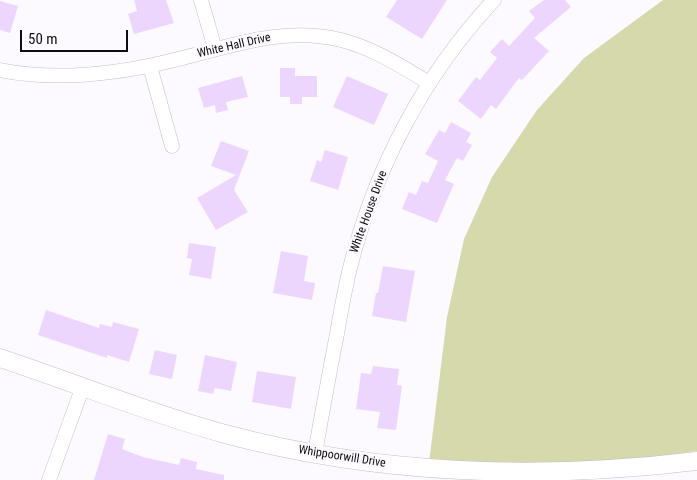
<!DOCTYPE html>
<html>
<head>
<meta charset="utf-8">
<style>
  body { margin:0 }
  #map { position:relative; width:697px; height:480px; overflow:hidden; background:#fdfaff; font-family:"Roboto Condensed",sans-serif }
  canvas { display:block }
  .scale { position:absolute; left:20px; top:30px; width:108px; height:22px; box-sizing:border-box; border:2px solid #0e0d0f; border-top:0; padding-left:6px; font-size:15px; line-height:18px; white-space:nowrap; color:#0e0d0f; -webkit-text-stroke:4px #fdfaff; paint-order:stroke }
</style>
</head>
<body>
<div id="map">
<canvas width="697" height="480"></canvas>
<div class="scale">50 m</div>
</div>
<script>
const c = document.querySelector('canvas').getContext('2d');
c.lineJoin = 'round';
function fill(path, color) {
  c.fillStyle = color;
  c.fill(path, 'evenodd');
}
function stroke(path, color, width, dash) {
  c.strokeStyle = color;
  c.lineWidth = width;
  c.lineCap = dash ? 'butt' : 'round';
  c.setLineDash(dash || []);
  c.stroke(path);
}
function drawText(font, color, halo, rows, align = 'center') {
  c.font = font + ' "Roboto Condensed",sans-serif';
  c.lineWidth = 5;
  c.setLineDash([]);
  c.textBaseline = 'middle';
  c.strokeStyle = halo;
  c.fillStyle = color;
  for (const [text, x, y, turn = 0] of rows) {
    c.save();
    c.translate(x, y);
    c.rotate((+turn || 0) * Math.PI / 180);
    c.textAlign = isNaN(turn) ? turn : align;
    if (halo) c.strokeText(text, 0, 0);
    c.fillText(text, 0, 0);
    c.restore();
  }
}
const green = new Path2D(`
  M 663,0 L 697,0 L 697,451 C 609,465 519,463 429,463 L 447,317 L 464,239 L 492,177 L 537,110 L 584,58 Z`);
const building = new Path2D(`
  M 134,0 L 166,0 L 174,23 L 134,34 L 128,14 L 137,11 Z
  M 397,0 L 447,0 L 422,39 L 386,17 Z
  M 544,0 L 565,0 L 571,7 L 534,38 L 549,51 L 522,80 L 519,78 L 496,109 L 491,105 L 481,119 L 458,101 L 476,77 L 480,80 L 497,58 L 490,52 L 502,39 L 509,46 L 535,18 L 529,11 Z
  M 0,1 L 18,6 L 10,33 L 0,30 Z
  M 280,68 L 295,68 L 295,76 L 317,76 L 317,97 L 302,97 L 302,104 L 290,104 L 290,97 L 280,97 Z
  M 242,76 L 248,97 L 226,102 L 228,110 L 216,113 L 215,105 L 204,108 L 198,88 Z
  M 347,76 L 388,94 L 374,125 L 333,107 Z
  M 451,122 L 471,133 L 466,142 L 472,145 L 463,161 L 457,158 L 445,180 L 454,184 L 437,223 L 402,209 L 409,192 L 416,195 L 422,181 L 428,183 L 438,161 L 425,154 L 439,130 L 445,133 Z
  M 221,141 L 249,151 L 234,190 L 248,212 L 216,230 L 197,198 L 236,175 L 211,166 Z
  M 325,150 L 348,157 L 338,190 L 310,181 L 317,160 L 321,162 Z
  M 189,243 L 216,247 L 211,279 L 189,275 L 192,259 L 187,258 Z
  M 281,251 L 308,256 L 304,281 L 315,283 L 312,300 L 273,293 Z
  M 383,266 L 415,271 L 406,322 L 372,316 L 376,293 L 378,293 Z
  M 46,310 L 99,328 L 100,324 L 112,327 L 113,322 L 139,329 L 129,362 L 107,355 L 107,358 L 38,335 Z
  M 155,350 L 177,355 L 172,379 L 149,374 Z
  M 205,355 L 237,362 L 231,391 L 215,388 L 213,394 L 198,391 Z
  M 373,366 L 399,369 L 397,385 L 402,386 L 396,430 L 377,428 L 380,412 L 356,409 L 361,373 L 371,374 Z
  M 257,371 L 296,377 L 291,409 L 252,402 Z
  M 108,434 L 125,439 L 122,449 L 143,457 L 179,465 L 181,458 L 197,462 L 196,469 L 224,475 L 224,480 L 94,480 Z`);
const minor = new Path2D(`
  M 201,0 L 215,49
  M 150,66 L 172,146
  M 0,70 C 55,81 111,75 166,62 C 224,49 280,25 341,40 C 373,48 401,66 429,83
  M 315,453 C 322,414 329,374 337,334 C 341,311 345,287 351,264 C 376,166 425,74 494,0
  M 49,480 L 83,386`);
const tertiary = new Path2D(`
  M 0,358 C 75,383 149,413 225,434 C 378,475 541,480 697,461`);
const streetNames = [
  ["White Hall Drive",234,46,-13],
  ["White House Drive",369,212,-70],
  ["Whippoorwill Drive",342,457,9]
];
fill(green, '#d6d9ac');
fill(building, '#ecd6fd');
stroke(minor, '#c2bec5', 15);
stroke(tertiary, '#c2bec5', 19);
stroke(minor, '#fff', 14);
stroke(tertiary, '#fff', 18);
drawText('12px', '#0e0d0f', '#fdfaff', streetNames);
</script>
</body>
</html>
